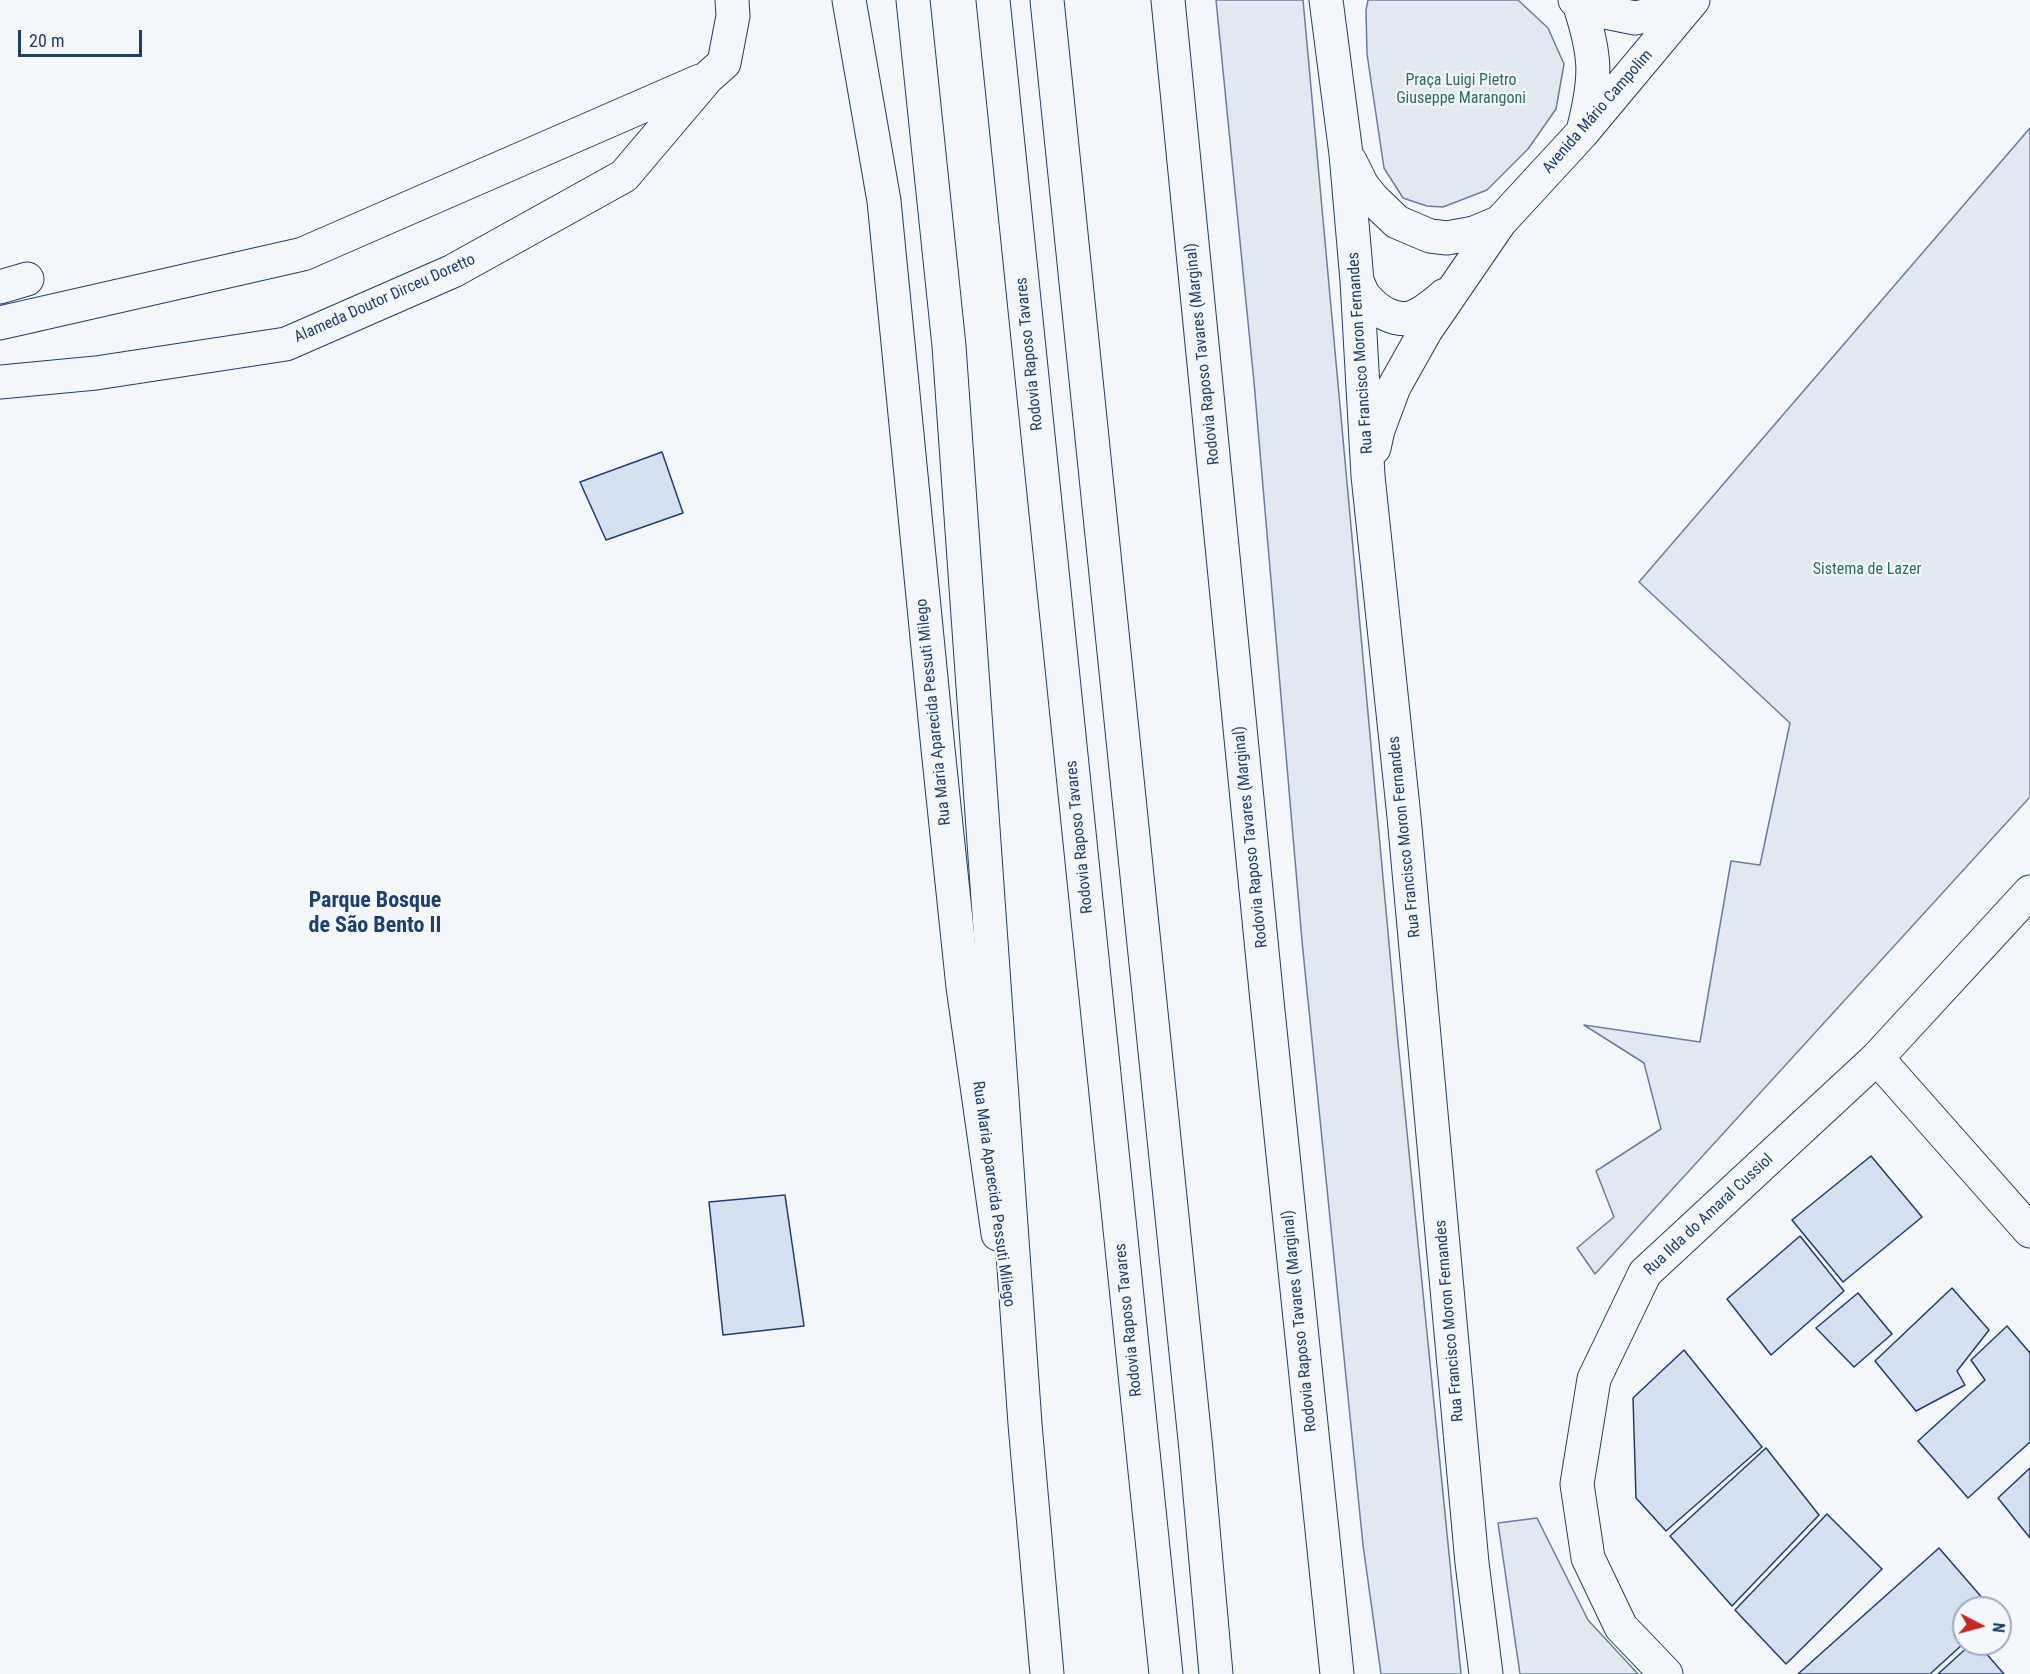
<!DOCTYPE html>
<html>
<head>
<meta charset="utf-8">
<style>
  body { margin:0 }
  #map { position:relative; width:2030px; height:1674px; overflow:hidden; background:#f4f7fb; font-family:"Roboto Condensed",sans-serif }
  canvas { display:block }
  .north { position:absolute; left:1952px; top:1596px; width:60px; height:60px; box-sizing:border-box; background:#f4f7fb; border:2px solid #9eadc5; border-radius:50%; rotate:96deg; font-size:16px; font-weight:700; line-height:24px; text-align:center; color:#1d3f73 }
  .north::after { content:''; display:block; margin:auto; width:21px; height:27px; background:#c62828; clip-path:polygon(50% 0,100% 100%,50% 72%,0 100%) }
  .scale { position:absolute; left:18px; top:30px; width:124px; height:27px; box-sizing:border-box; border:3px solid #1d3f73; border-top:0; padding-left:8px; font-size:18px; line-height:21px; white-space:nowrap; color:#1d3f73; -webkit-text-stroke:4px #f4f7fb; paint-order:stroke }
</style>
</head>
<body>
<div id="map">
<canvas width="2030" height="1674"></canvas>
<div class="north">N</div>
<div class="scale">20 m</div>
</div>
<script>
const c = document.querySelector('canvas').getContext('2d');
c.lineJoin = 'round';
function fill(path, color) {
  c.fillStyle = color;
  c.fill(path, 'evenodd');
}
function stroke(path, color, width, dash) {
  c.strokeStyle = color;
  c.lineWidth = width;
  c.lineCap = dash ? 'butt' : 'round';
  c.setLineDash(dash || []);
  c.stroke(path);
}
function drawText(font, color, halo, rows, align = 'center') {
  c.font = font + ' "Roboto Condensed",sans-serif';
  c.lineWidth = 4.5;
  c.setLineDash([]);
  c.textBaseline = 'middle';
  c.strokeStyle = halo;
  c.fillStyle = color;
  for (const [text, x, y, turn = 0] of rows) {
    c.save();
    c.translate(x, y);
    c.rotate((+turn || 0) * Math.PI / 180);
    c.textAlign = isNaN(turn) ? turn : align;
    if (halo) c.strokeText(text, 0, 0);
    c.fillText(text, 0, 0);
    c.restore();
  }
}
const green = new Path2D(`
  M 1216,0 L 1303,0 L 1398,1042 L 1461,1674 L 1381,1674 L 1363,1545 L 1302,941 L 1254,382 Z
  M 1368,0 L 1518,0 L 1548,28 L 1564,64 L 1556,109 L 1528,149 L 1487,190 L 1443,207 L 1427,206 L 1403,198 L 1384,168 L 1367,54 L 1366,10 Z
  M 2030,128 L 2030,797 L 1595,1274 L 1577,1248 L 1614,1217 L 1596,1171 L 1661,1129 L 1644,1063 L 1584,1025 L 1700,1042 L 1731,861 L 1760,865 L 1790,723 L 1639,582 Z
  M 1537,1518 L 1588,1620 L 1638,1674 L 1520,1674 L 1498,1523 Z`);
const building = new Path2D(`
  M 662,452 L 683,513 L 606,540 L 580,482 Z
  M 1871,1156 L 1922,1217 L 1843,1282 L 1792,1220 Z
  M 785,1195 L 804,1326 L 723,1335 L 709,1202 Z
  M 1800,1236 L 1844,1291 L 1771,1355 L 1727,1299 Z
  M 1952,1288 L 1989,1330 L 1957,1371 L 1965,1385 L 1916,1411 L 1875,1361 Z
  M 1858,1293 L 1892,1334 L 1854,1367 L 1816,1328 Z
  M 2007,1326 L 2030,1353 L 2030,1442 L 1968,1498 L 1918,1441 L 1985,1380 L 1971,1360 Z
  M 1684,1350 L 1762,1447 L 1666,1531 L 1636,1498 L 1633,1398 Z
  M 1766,1448 L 1819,1515 L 1732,1606 L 1670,1536 Z
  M 2030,1468 L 2030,1538 L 1998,1498 Z
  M 1827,1514 L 1882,1569 L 1786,1664 L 1735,1610 Z
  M 1939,1548 L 1991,1608 L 1964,1608 L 1964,1643 L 1930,1674 L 1798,1674 Z
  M 1971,1644 L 1978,1644 L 2004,1674 L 1938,1674 Z`);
const minor = new Path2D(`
  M 1326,0 L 1346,154 L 1357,281 L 1368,476 L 1404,817 L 1472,1563 L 1486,1674
  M 1575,0 L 1600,11 L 1635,18 L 1686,8
  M 1579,3 C 1596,55 1597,75 1584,127
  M 1350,161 L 1362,185 L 1373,199 L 1397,222 L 1430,236 L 1447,238 L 1474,233 L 1500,222
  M 1357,281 C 1360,287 1362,294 1366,298 C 1377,311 1396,323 1413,317 C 1426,312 1435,303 1445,295
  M 0,287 L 27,279
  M 0,323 L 303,254 L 700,81
  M 0,382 L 96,373 L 286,344 L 453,271 L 624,176 L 707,78 L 724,63 L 733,16 L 732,0
  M 1374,448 L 1378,430 L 1394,387 L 1426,330 L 1500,222 L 1582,133 L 1693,0
  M 1877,1058 L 2030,1231
  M 1666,1674 L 1621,1627 L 1588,1558 L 1577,1484 L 1594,1379 L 1645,1273 L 1877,1058 L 2030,892`);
const major = new Path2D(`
  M 849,0 L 884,201 L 938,749 L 963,987 L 998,1234`);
const highway = new Path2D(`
  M 913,0 L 949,346 L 1025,1424 L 1047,1674
  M 993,0 L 1166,1674
  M 1047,0 L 1196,1450 L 1216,1674
  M 1168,0 L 1267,1001 L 1337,1674`);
const parkNames = [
  ["Praça Luigi Pietro",1461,81],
  ["Giuseppe Marangoni",1461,99],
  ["Sistema de Lazer",1867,570]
];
const streetNames = [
  ["Avenida Mário Campolim",1598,112,-49],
  ["Alameda Doutor Dirceu Doretto",385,299,-24],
  ["Rua Francisco Moron Fernandes",1361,353,-94],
  ["Rodovia Raposo Tavares",1030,354,-96],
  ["Rodovia Raposo Tavares (Marginal)",1203,354,-96],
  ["Rua Maria Aparecida Pessuti Milego",934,712,-96],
  ["Rodovia Raposo Tavares",1080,837,-96],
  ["Rodovia Raposo Tavares (Marginal)",1251,837,-96],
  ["Rua Francisco Moron Fernandes",1405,837,-96],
  ["Rua Maria Aparecida Pessuti Milego",993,1194,82],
  ["Rua Ilda do Amaral Cussiol",1709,1215,-43],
  ["Rodovia Raposo Tavares",1129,1320,-96],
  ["Rodovia Raposo Tavares (Marginal)",1300,1321,-96],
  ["Rua Francisco Moron Fernandes",1450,1321,-95]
];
const districtNames = [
  ["Parque Bosque",375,901],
  ["de São Bento II",375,926]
];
fill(green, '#e3e9f0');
stroke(green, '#687fa3', 1.5);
fill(building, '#d5e0f0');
stroke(building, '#1d3f73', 1.5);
stroke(minor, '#1d3f73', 35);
stroke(major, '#1d3f73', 35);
stroke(highway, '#1d3f73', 35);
stroke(minor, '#f4f7fb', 33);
stroke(major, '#f4f7fb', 33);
stroke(highway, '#f4f7fb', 33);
drawText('16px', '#2c6c60', '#f4f7fb', parkNames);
drawText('16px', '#1d3f73', '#f4f7fb', streetNames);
drawText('bold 22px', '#1d3f73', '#f4f7fb', districtNames);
</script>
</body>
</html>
